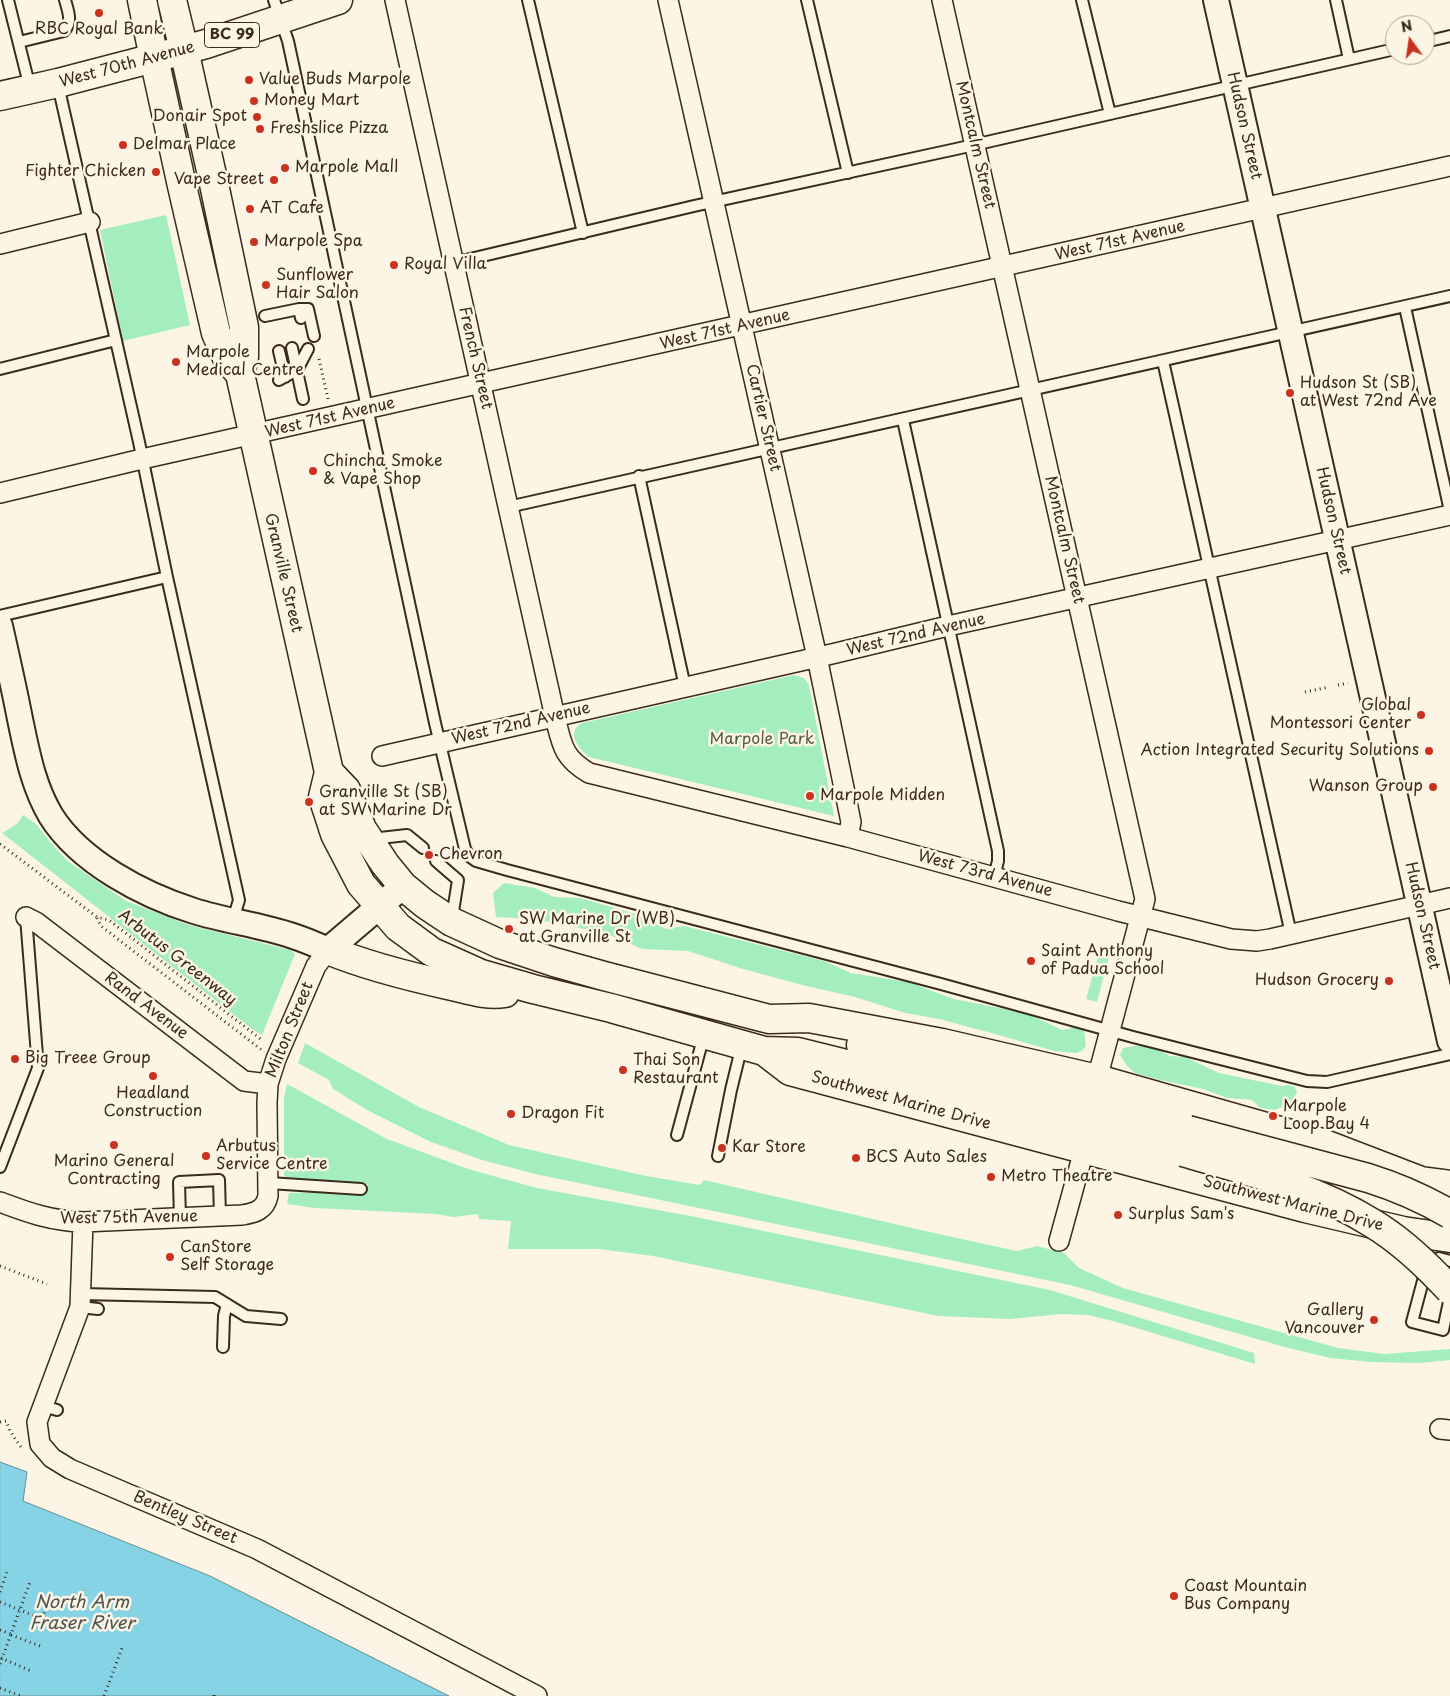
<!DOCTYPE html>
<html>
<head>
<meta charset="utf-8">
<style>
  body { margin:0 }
  #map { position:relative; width:1450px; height:1696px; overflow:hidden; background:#fcf5e5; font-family:"Playpen Sans",sans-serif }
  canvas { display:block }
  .north { position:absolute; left:1385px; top:15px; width:50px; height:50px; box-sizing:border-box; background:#fcf5e5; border:1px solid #afa495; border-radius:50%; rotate:346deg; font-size:14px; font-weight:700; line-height:20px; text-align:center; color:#3b2a1e }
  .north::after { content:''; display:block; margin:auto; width:18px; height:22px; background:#c8321e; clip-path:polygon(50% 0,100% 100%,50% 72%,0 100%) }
</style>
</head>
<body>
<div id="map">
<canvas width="1450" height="1696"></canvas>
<div class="north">N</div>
</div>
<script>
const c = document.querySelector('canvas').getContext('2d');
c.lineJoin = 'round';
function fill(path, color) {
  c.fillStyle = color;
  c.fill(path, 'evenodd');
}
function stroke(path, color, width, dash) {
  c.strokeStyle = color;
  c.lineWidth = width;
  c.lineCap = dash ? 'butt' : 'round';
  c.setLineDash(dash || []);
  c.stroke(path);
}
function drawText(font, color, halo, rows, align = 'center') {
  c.font = font + ' "Playpen Sans",sans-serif';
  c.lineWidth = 5;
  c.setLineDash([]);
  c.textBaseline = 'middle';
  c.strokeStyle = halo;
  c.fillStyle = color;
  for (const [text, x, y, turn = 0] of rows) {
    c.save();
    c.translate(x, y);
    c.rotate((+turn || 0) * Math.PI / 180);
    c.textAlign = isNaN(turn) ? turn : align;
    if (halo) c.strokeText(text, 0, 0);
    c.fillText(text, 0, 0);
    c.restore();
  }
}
const green = new Path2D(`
  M 166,215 L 190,325 L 123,341 L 100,230 Z
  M 794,675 L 804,678 L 809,685 L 834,816 L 589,757 C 579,749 565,732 582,723 Z
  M 23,815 L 36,824 L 56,849 L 69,862 L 126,901 L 189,925 L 290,950 L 295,954 L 262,1035 L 252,1029 L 2,833 L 17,824 Z
  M 504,883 L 535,888 L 554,897 L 580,898 L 639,915 L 666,929 L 684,926 L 824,961 L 851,973 L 908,982 L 954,999 L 1029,1014 L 1062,1030 L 1077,1027 L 1084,1030 L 1086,1046 L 1083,1050 L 1077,1053 L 1054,1051 L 995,1034 L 939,1019 L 905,1013 L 855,997 L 806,986 L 743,969 L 688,951 L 642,949 L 605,933 L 534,919 L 496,917 L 493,893 Z
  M 1099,953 L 1109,956 L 1097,1002 L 1086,999 Z
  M 305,1043 L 419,1107 L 509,1145 L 646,1176 L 700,1185 L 704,1180 L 925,1231 L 1017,1251 L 1037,1246 L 1064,1253 L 1079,1268 L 1123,1288 L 1338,1348 L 1384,1354 L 1450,1349 L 1450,1360 L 1419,1363 L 1371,1362 L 1330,1358 L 1281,1346 L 1070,1285 L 535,1174 L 482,1160 L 431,1142 L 367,1110 L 333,1089 L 329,1080 L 298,1063 Z
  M 1135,1046 L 1152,1046 L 1170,1056 L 1185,1057 L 1219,1073 L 1282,1086 L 1289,1085 L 1295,1087 L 1297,1093 L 1289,1104 L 1275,1110 L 1260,1108 L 1252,1100 L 1228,1098 L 1203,1089 L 1160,1080 L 1135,1073 L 1127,1066 L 1120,1055 L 1123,1048 Z
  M 287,1084 L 387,1139 L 468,1169 L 537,1188 L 696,1217 L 1050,1290 L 1254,1353 L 1255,1364 L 1113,1321 L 1087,1315 L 1062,1314 L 1010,1319 L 938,1316 L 653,1256 L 599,1249 L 508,1249 L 511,1221 L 479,1219 L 478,1214 L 453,1217 L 436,1214 L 315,1208 L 287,1204 L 289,1193 L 365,1191 L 368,1184 L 361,1186 L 295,1180 L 284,1176 L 284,1098 Z`);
const water = new Path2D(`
  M 0,1462 L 27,1472 L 23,1501 L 210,1576 L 449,1696 L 0,1696 Z`);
const path = new Path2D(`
  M 319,359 L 328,399
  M 1338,685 L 1348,683
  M 1305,692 L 1329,687
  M 0,844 L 97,917 L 109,920 L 263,1041
  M 97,918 L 101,926 L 263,1051
  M 0,1266 L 47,1284
  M 0,1422 L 6,1421 L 10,1431 L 23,1450
  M 0,1592 L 7,1572
  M 0,1602 L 48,1621
  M 42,1618 L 53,1591
  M 0,1630 L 11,1634
  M 11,1635 L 40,1646
  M 1,1658 L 31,1671
  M 0,1664 L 30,1582
  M 0,1688 L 21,1696
  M 104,1696 L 122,1648
  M 214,1696 L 214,1695`);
const service = new Path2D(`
  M 8,0 L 30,88
  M 274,0 L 288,41 L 435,723 L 465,849 L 469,856 L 476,861 L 507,870 L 941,984 L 1133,1037 L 1307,1081 L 1327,1082 L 1450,1054
  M 528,0 L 583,233
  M 807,0 L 848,173
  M 1082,0 L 1110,114
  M 1336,0 L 1349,59
  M 19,42 L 64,31 C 73,22 68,11 65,0
  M 1425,42 L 1450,36
  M 58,85 L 139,442 L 167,577 L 239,900 L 233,920
  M 453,263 L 694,206 L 956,149 L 1395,49
  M 1405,307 L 1450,511
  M 299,309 L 301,318
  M 265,316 L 299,309 L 308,309 L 314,336
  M 292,348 L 303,399
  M 279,351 L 285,377
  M 1163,361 L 1291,934
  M 0,369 L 116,340
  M 279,380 L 297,370 L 308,349
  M 903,420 L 998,851 L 998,861 L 994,877
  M 639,476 L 685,687
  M 508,507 L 1450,296
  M 0,616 L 167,577
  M 371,839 L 407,835 L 423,848
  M 436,861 L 458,880 L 452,918
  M 677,1135 L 704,1035
  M 718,1156 L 731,1090 L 742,1045
  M 0,1167 L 38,1068 L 26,917
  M 269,1183 L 361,1189
  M 180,1218 L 179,1182 L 219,1180 L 220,1216
  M 1450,1261 L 1439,1258 L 1428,1262 L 1412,1322 L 1443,1330 L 1450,1297
  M 81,1294 L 215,1297 L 246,1316 L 281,1319
  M 80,1307 L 98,1309
  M 223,1347 L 224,1316 L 227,1304
  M 43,1406 L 57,1410`);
const minor = new Path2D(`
  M 395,0 L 555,717 C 562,745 563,758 589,773 L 848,837 L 1118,911 L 1231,939 L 1257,941 L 1270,939 L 1450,898
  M 668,0 L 817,657 L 851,822 L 848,837
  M 942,0 L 1145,899 L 1097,1079
  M 0,244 L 90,222
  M 0,493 L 142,459 L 1450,166
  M 382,756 L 836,653 L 948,626 L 1450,515
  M 26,917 L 36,922 L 244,1081 L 268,1084
  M 0,1202 C 29,1213 52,1221 83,1222 L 242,1215 C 255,1213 265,1210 268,1196 L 267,1103 L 268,1084 L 276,1059 L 316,966 L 328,950
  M 83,1222 L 80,1307 L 37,1422 L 40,1444 L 52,1458 L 70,1469 L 257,1549 L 537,1696
  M 1059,1241 L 1084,1150
  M 1440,1429 L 1450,1430`);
const tertiary = new Path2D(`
  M 1216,0 L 1450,1041
  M 0,626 C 7,657 14,688 20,719 C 27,752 33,786 51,816 C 80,862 143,895 194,911 C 226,921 261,925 293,936 C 305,940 317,945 328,950 L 403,886`);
const secondary = new Path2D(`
  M 0,96 L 58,83 L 154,58`);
const primary = new Path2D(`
  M 184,50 L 214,184 L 244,327 L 244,357 L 240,374 L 329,772 L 323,797 L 335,834 L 361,884 L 398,927 L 432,952 L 481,974 L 533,989 L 611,1008 L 764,1051 L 790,1071 L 1305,1208 L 1403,1231 L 1450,1238
  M 154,58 L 182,186 L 216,333 L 228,360 L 240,374
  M 329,772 L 346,790 L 362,829 L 385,864 L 403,886 L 425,904 L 452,922 L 500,944 L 554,962 L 604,976 L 769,1019 L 809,1018 L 942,1043 L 1097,1079 L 1322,1143 L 1421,1181 L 1450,1185
  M 328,950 C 367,966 407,976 448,985 C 467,989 485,996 505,993
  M 861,1045 L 949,1066 L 1188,1130
  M 764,1051 L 798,1052 L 943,1088 L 1183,1152`);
const trunk = new Path2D(`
  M 142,0 L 154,58 L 206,44 L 338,0
  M 172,0 L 184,50`);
const primaryBridge = new Path2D(`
  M 1188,1130 L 1368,1178 C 1397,1187 1424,1199 1450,1214
  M 1183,1152 C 1248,1171 1314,1187 1372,1223 C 1402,1241 1427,1265 1450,1290`);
const markers = [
  [99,13,5,"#c8321e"],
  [249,80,5,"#c8321e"],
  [254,101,5,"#c8321e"],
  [257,117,5,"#c8321e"],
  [260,129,5,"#c8321e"],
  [123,145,5,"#c8321e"],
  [285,168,5,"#c8321e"],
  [156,172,5,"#c8321e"],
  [274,180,5,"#c8321e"],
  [250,209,5,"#c8321e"],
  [254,242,5,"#c8321e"],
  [394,265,5,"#c8321e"],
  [266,285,5,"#c8321e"],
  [176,362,5,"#c8321e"],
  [1290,393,5,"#c8321e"],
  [313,471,5,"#c8321e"],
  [1421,715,5,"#c8321e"],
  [1429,751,5,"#c8321e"],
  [1433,787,5,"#c8321e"],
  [810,796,5,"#c8321e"],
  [309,802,5,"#c8321e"],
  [429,855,5,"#c8321e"],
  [509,929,5,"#c8321e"],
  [1031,961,5,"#c8321e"],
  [1389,981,5,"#c8321e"],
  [15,1059,5,"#c8321e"],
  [623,1070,5,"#c8321e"],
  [153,1076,5,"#c8321e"],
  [511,1114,5,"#c8321e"],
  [1273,1116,5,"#c8321e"],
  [114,1145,5,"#c8321e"],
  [722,1148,5,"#c8321e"],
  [206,1156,5,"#c8321e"],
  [856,1158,5,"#c8321e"],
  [991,1177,5,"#c8321e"],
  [1118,1215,5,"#c8321e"],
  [170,1257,5,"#c8321e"],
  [1374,1320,5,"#c8321e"],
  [1174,1596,5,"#c8321e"]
];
const shields = [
  [232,35,55]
];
const shieldNames = [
  ["BC 99",232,35]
];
const poiNames = [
  ["RBC Royal Bank",99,30,"center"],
  ["Value Buds Marpole",259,80],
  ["Money Mart",264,101],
  ["Donair Spot",247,117,"right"],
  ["Freshslice Pizza",270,129],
  ["Delmar Place",133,145],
  ["Marpole Mall",295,168],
  ["Fighter Chicken",146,172,"right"],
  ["Vape Street",264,180,"right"],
  ["AT Cafe",260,209],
  ["Marpole Spa",264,242],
  ["Royal Villa",404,265],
  ["Sunflower",276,276],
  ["Hair Salon",276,294],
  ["Marpole",186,353],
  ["Medical Centre",186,371],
  ["Hudson St (SB)",1300,384],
  ["at West 72nd Ave",1300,402],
  ["Chincha Smoke",323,462],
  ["& Vape Shop",323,480],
  ["Global",1411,706,"right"],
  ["Montessori Center",1411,724,"right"],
  ["Action Integrated Security Solutions",1419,751,"right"],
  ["Wanson Group",1423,787,"right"],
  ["Granville St (SB)",319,793],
  ["at SW Marine Dr",319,811],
  ["Marpole Midden",820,796],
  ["Chevron",439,855],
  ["SW Marine Dr (WB)",519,920],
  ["at Granville St",519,938],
  ["Saint Anthony",1041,952],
  ["of Padua School",1041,970],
  ["Hudson Grocery",1379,981,"right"],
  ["Big Treee Group",25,1059],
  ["Thai Son",633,1061],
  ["Restaurant",633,1079],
  ["Headland",153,1094,"center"],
  ["Construction",153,1112,"center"],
  ["Marpole",1283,1107],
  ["Loop Bay 4",1283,1125],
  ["Dragon Fit",521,1114],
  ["Arbutus",216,1147],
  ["Service Centre",216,1165],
  ["Kar Store",732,1148],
  ["BCS Auto Sales",866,1158],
  ["Marino General",114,1162,"center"],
  ["Contracting",114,1180,"center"],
  ["Metro Theatre",1001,1177],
  ["Surplus Sam's",1128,1215],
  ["CanStore",180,1248],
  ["Self Storage",180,1266],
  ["Gallery",1364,1311,"right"],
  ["Vancouver",1364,1329,"right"],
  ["Coast Mountain",1184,1587],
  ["Bus Company",1184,1605]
];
const streetNames = [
  ["West 70th Avenue",127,65,-15],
  ["Hudson Street",1244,126,77],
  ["Montcalm Street",975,145,77],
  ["West 71st Avenue",1120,241,-13],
  ["West 71st Avenue",725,330,-13],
  ["French Street",475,358,77],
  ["West 71st Avenue",330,418,-13],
  ["Cartier Street",763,418,77],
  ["Hudson Street",1333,521,77],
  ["Montcalm Street",1064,540,77],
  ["Granville Street",283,573,77],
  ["West 72nd Avenue",916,635,-13],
  ["West 72nd Avenue",521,724,-13],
  ["West 73rd Avenue",985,874,15],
  ["Hudson Street",1422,916,77],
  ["Arbutus Greenway",177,958,38],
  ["Rand Avenue",146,1006,37],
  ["Milton Street",290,1030,-68],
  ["Southwest Marine Drive",901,1101,15],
  ["Southwest Marine Drive",1293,1204,14],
  ["West 75th Avenue",129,1218,-1],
  ["Bentley Street",185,1518,23]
];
const parkNames = [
  ["Marpole Park",762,740]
];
const waterNames = [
  ["North Arm",82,1603],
  ["Fraser River",82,1624]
];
fill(green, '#a4eebd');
fill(water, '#85d3e4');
stroke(water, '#678f95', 1);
stroke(service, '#3b2a1e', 14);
stroke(minor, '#3b2a1e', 22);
stroke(tertiary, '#3b2a1e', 28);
stroke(secondary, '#3b2a1e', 31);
stroke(primary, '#3b2a1e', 31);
stroke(trunk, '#3b2a1e', 31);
stroke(path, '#3b2a1e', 3, [1, 4]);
stroke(service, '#fcf5e5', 10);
stroke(minor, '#fcf5e5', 19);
stroke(tertiary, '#fcf5e5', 24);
stroke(secondary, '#fcf5e5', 28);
stroke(primary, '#fcf5e5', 28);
stroke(trunk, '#fcf5e5', 28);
stroke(primaryBridge, '#3b2a1e', 31, []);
stroke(primaryBridge, '#fcf5e5', 28);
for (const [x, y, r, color] of markers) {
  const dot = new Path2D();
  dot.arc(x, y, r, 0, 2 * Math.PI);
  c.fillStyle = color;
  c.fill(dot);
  stroke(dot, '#fcf5e5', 2);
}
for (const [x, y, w] of shields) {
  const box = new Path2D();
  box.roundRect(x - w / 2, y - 12.5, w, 25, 4);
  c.fillStyle = '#fcf5e5';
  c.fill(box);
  stroke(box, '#3b2a1e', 1);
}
drawText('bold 15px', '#3b2a1e', null, shieldNames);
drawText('16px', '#3b2a1e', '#fcf5e5', poiNames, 'left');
drawText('16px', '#3b2a1e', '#fcf5e5', streetNames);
drawText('16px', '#555b46', '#fcf5e5', parkNames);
drawText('italic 18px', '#4e5450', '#fcf5e5', waterNames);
</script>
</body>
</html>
